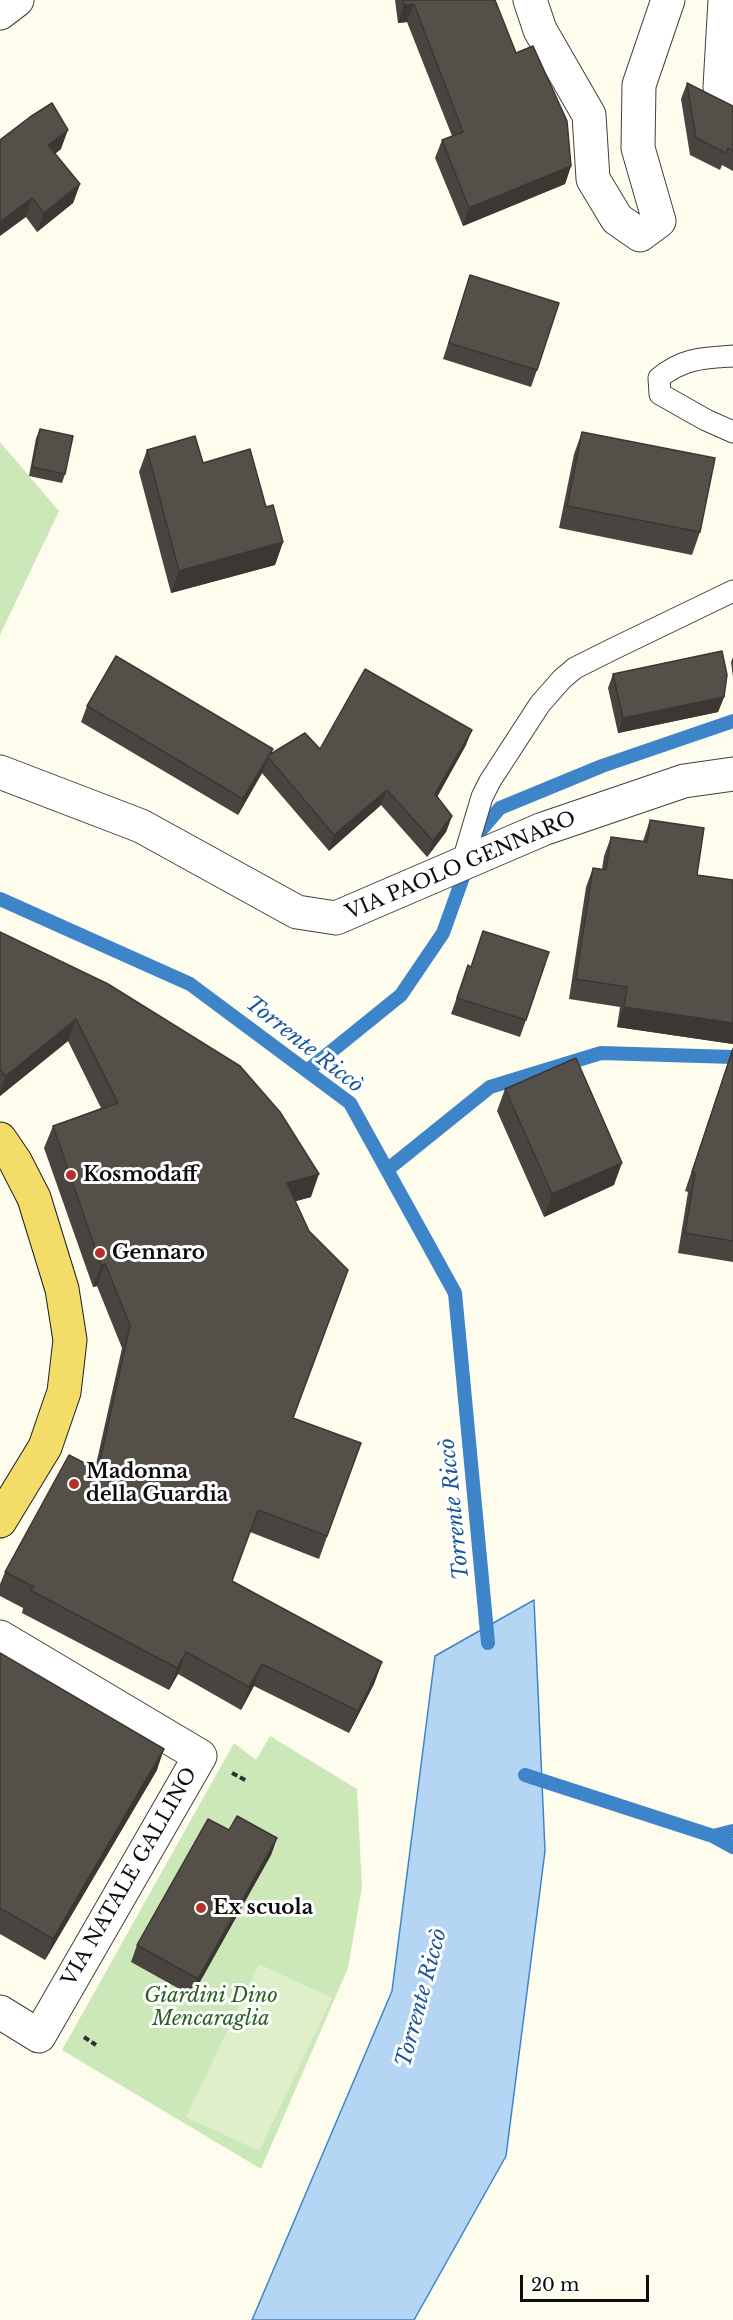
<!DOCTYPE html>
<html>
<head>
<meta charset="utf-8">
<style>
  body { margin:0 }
  #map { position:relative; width:733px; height:2320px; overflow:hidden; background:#fefced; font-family:"Libre Baskerville",serif }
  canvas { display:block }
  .scale { position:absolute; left:520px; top:2275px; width:129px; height:27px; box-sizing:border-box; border:3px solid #0d0d0d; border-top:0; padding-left:8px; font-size:18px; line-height:21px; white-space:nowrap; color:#0d0d0d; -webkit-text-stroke:4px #fff; paint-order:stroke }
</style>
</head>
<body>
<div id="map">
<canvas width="733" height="2320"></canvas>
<div class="scale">20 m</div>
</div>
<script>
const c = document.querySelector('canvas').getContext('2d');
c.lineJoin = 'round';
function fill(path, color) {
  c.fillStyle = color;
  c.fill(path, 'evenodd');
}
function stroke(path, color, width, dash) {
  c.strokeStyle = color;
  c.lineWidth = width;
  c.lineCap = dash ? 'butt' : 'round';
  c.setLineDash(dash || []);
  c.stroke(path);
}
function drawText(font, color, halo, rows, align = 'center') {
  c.font = font + ' "Libre Baskerville",serif';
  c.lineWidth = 6;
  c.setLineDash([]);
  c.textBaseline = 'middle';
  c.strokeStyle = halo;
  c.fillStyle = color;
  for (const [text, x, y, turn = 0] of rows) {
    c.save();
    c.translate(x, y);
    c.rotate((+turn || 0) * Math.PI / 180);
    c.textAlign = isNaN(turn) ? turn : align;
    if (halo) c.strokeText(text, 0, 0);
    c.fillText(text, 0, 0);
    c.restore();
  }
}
const green = new Path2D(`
  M 0,442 L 59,511 L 0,635 Z
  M 270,1736 L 357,1789 L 362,1887 L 348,1968 L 261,2169 L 62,2050 L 234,1743 L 256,1760 Z`);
const pitch = new Path2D(`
  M 259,1964 L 332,1998 L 259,2151 L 186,2117 Z`);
const water = new Path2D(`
  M 534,1600 L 545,1851 L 506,2156 L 414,2320 L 252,2320 L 392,1991 L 435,1656 Z`);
const stream = new Path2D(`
  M 477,840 L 481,830 L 500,808 L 602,766 L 733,721
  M 0,899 L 190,984 L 350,1103 L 455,1293 L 488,1643
  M 307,1071 L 401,995 L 443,933 L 467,866
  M 387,1170 L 490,1087 L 601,1053 L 733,1057
  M 525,1775 L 713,1836 L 733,1847
  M 713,1836 L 733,1831`);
const path = new Path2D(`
  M 232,1773 L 247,1781
  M 84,2037 L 96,2045`);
const service = new Path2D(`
  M 733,356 C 703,358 683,358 659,378 L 660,394 L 706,420 L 733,432
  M 462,864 L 482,797 L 490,781 L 540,704 L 562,679 L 575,668 L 613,649 L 733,591`);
const minor = new Path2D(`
  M 530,0 L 540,30 L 589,115 L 593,179 L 617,219 L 640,235 L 659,221 L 638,148 L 639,85 L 668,0
  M 725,0 L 720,87 L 733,100
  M 0,13 L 17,0
  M 0,772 L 141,826 L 297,912 L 336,918 L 543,829 L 684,781 L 733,774
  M 0,1637 L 200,1756 L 39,2036 L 0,2012`);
const primary = new Path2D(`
  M 0,1139 L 15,1161 L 34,1198 L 62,1289 L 70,1340 L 64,1392 L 45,1447 L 0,1521`);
const wall = new Path2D(`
  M 395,0 L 495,0 L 516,53 L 571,166 L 565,184 L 463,226 L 435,158 L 442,140 L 452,136 L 407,22 L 398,23 Z
  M 687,83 L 733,106 L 733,171 L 722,165 L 720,170 L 690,155 L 681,99 Z
  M 0,140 L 61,149 L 55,154 L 80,184 L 73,203 L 37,232 L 26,217 Z
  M 470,275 L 537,370 L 531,387 L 443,359 Z
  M 40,429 L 65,474 L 62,483 L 29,476 L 36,438 Z
  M 582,432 L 700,532 L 692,555 L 559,528 L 574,454 Z
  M 147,450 L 203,463 L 283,542 L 275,565 L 171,593 L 139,472 Z
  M 733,657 L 733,677 L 731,662 Z
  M 613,674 L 724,697 L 718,712 L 618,733 L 608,688 Z
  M 87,706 L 271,754 L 466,745 L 437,796 L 452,816 L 446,832 L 427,857 L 381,805 L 329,851 L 262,773 L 238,815 L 81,722 Z
  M 650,820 L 697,875 L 733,880 L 733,1044 L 617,1027 L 620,1007 L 569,999 L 586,887 L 593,868 L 602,869 L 604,856 L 611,837 L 643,841 Z
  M 0,932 L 311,1197 L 295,1201 L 293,1418 L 361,1443 L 319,1559 L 250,1532 L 232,1581 L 382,1662 L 374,1684 L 349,1733 L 254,1686 L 241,1710 L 178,1674 L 169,1690 L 22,1613 L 23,1608 L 0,1596 L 0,1584 L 5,1572 L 95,1469 L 122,1348 L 97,1286 L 93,1287 L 44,1148 L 53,1126 L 101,1108 L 68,1041 L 0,1096 Z
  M 468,965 L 471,967 L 526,1020 L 520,1037 L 451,1014 Z
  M 733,1047 L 733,1262 L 678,1253 L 688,1192 L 685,1191 Z
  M 505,1089 L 614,1185 L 544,1217 L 497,1111 Z
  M 0,1653 L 157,1770 L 45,1960 L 0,1934 Z
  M 229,1830 L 277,1838 L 271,1855 L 192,1996 L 131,1962 L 137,1945 Z`);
const shadedWall = new Path2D(`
  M 414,4 L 407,22 L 398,23 L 404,5 Z
  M 68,130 L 61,149 L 41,164 L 48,145 Z
  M 571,166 L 565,184 L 463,226 L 469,208 Z
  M 80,184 L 73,203 L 37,232 L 44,213 Z
  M 32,198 L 26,217 L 0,236 L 0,222 Z
  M 283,542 L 275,565 L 171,593 L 179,571 Z
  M 724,697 L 718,712 L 618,733 L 623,718 Z
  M 472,730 L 466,745 L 430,810 L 435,794 Z
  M 268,757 L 262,773 L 238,815 L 243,799 Z
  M 387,790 L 381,805 L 329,851 L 334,835 Z
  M 452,816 L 446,832 L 427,857 L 433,841 Z
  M 624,1007 L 733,1023 L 733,1044 L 617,1027 Z
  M 76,1019 L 68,1041 L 0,1096 L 0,1091 L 6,1076 Z
  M 622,1163 L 614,1185 L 544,1217 L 552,1194 Z
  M 319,1174 L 311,1197 L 279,1206 L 287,1183 Z
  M 105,1264 L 97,1286 L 93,1287 L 101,1265 Z
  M 186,1652 L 178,1674 L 169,1690 L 177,1668 Z
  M 382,1662 L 374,1684 L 349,1733 L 358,1711 Z
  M 262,1664 L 254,1686 L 241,1710 L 249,1687 Z
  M 164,1749 L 157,1770 L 45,1960 L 53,1939 Z
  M 277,1838 L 271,1855 L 192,1996 L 198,1979 Z`);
const building = new Path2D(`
  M 403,0 L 495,0 L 516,53 L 533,46 L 567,121 L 571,166 L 469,208 L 442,140 L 463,132 L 414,4 L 404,5 Z
  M 687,83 L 733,106 L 733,151 L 728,148 L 726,153 L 696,138 Z
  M 52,103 L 68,130 L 48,145 L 80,184 L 44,213 L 32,198 L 0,222 L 0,140 L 30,117 Z
  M 470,275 L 559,303 L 537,370 L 449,343 Z
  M 40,429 L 73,436 L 65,474 L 32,467 Z
  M 582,432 L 715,458 L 700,532 L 567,506 Z
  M 195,436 L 203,463 L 250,449 L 266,507 L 273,505 L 283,542 L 179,571 L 147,450 Z
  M 722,651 L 727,675 L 724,697 L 623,718 L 613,674 Z
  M 116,656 L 273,749 L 269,755 L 305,733 L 320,749 L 365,669 L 472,730 L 435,794 L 452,816 L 433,841 L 387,790 L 334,835 L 268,757 L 243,799 L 87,706 Z
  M 650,820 L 704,828 L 697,875 L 733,880 L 733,1023 L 624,1007 L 627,987 L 576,979 L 593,868 L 606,870 L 611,837 L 647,842 Z
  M 483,931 L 549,952 L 526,1020 L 457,998 L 468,965 L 471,967 Z
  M 0,932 L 108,984 L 240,1066 L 280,1112 L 319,1174 L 287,1183 L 309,1231 L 348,1270 L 293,1418 L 361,1443 L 327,1536 L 258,1510 L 232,1581 L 382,1662 L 358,1711 L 262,1664 L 249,1687 L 186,1652 L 177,1668 L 30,1590 L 34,1587 L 5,1572 L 69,1455 L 98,1470 L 130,1325 L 105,1264 L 101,1265 L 53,1126 L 118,1103 L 76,1019 L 6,1076 L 0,1070 Z
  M 733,1049 L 733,1241 L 685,1233 L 695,1173 L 692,1172 Z
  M 576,1058 L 622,1163 L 552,1194 L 505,1089 Z
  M 0,1653 L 164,1749 L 53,1939 L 0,1908 Z
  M 237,1816 L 277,1838 L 198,1979 L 137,1945 L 208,1819 L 229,1830 Z`);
const markers = [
  [71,1175,6,"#b72f2a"],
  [100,1253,6,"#b72f2a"],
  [74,1484,6,"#b72f2a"],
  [201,1908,6,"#b72f2a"]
];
const streetNames = [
  ["VIA PAOLO GENNARO",461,866,-23],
  ["VIA NATALE GALLINO",130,1877,-60]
];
const poiNames = [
  ["Kosmodaff",83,1175],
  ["Gennaro",112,1253],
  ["Madonna",86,1472],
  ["della Guardia",86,1495],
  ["Ex scuola",213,1908]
];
const parkNames = [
  ["Giardini Dino",211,1996],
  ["Mencaraglia",211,2019]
];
const waterNames = [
  ["Torrente Riccò",304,1045,38],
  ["Torrente Riccò",455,1509,-96],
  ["Torrente Riccò",422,1998,-75]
];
fill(green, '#cce7b8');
fill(pitch, '#dfefc9');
fill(water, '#b4d6f4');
stroke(water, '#3d85c8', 1.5);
stroke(stream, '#3d85c8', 14);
stroke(service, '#404040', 23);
stroke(minor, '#404040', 35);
stroke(primary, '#1e1e1e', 35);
stroke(path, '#2f2f2f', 4, [6, 3]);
stroke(service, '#fff', 21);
stroke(minor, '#fff', 33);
stroke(primary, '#f3dd68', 33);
fill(wall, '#49443f');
fill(shadedWall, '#3c3733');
fill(building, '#554f49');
stroke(building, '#3c3733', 1.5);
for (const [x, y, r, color] of markers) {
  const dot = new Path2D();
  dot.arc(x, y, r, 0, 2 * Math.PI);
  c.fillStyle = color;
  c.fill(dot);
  stroke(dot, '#fff', 2);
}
drawText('20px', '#0d0d0d', '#fff', streetNames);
drawText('bold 20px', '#0d0d0d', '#fff', poiNames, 'left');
drawText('italic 20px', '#286120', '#fff', parkNames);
drawText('italic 21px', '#1b5799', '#fff', waterNames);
</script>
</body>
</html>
